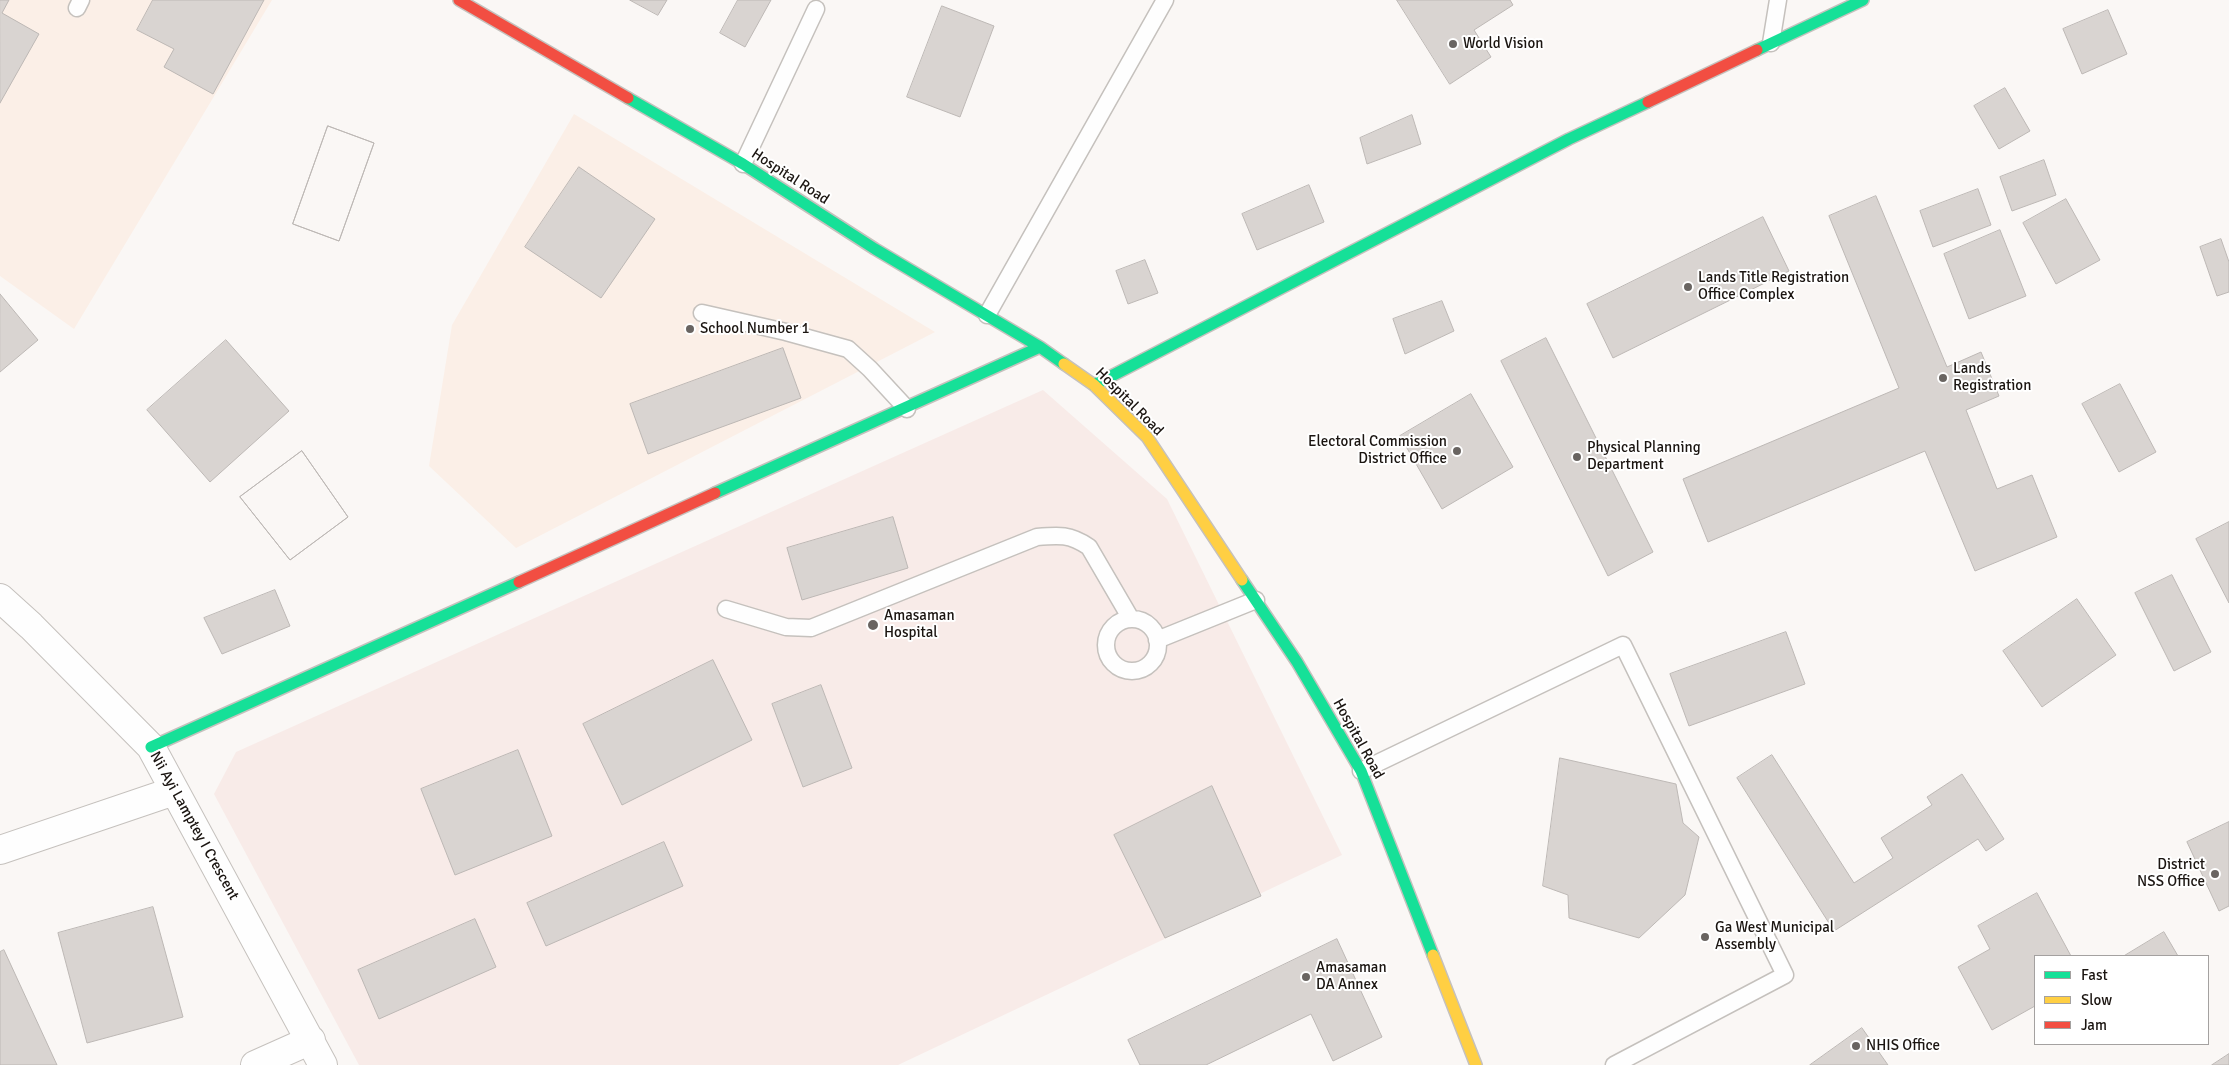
<!DOCTYPE html>
<html>
<head>
<meta charset="utf-8">
<style>
  body { margin:0 }
  #map { position:relative; width:2229px; height:1065px; overflow:hidden; background:#faf7f5; font-family:Signika,sans-serif }
  canvas { display:block }
  .legend { position:absolute; left:2034px; top:955px; width:175px; height:90px; box-sizing:border-box; background:#fff; border:1px solid #a4a1a0; margin:0; padding:6px 9px; list-style:none; font-size:15px; color:#1b1511 }
  .legend li { display:flex; align-items:center; gap:10px; height:25px }
  .legend b { width:25px; border:1px solid #a4a1a0 }
</style>
</head>
<body>
<div id="map">
<canvas width="2229" height="1065"></canvas>
<ul class="legend">
<li><b style="height:6px;background:#16e098"></b>Fast</li>
<li><b style="height:6px;background:#ffcf43"></b>Slow</li>
<li><b style="height:6px;background:#f24e42"></b>Jam</li>
</ul>
</div>
<script>
const c = document.querySelector('canvas').getContext('2d');
c.lineJoin = 'round';
function fill(path, color) {
  c.fillStyle = color;
  c.fill(path, 'evenodd');
}
function stroke(path, color, width, dash) {
  c.strokeStyle = color;
  c.lineWidth = width;
  c.lineCap = dash ? 'butt' : 'round';
  c.setLineDash(dash || []);
  c.stroke(path);
}
function drawText(font, color, halo, rows, align = 'center') {
  c.font = font + ' Signika,sans-serif';
  c.lineWidth = 4;
  c.setLineDash([]);
  c.textBaseline = 'middle';
  c.strokeStyle = halo;
  c.fillStyle = color;
  for (const [text, x, y, turn = 0] of rows) {
    c.save();
    c.translate(x, y);
    c.rotate((+turn || 0) * Math.PI / 180);
    c.textAlign = isNaN(turn) ? turn : align;
    if (halo) c.strokeText(text, 0, 0);
    c.fillText(text, 0, 0);
    c.restore();
  }
}
const built = new Path2D(`
  M 0,0 L 272,0 L 74,329 L 0,276 Z
  M 574,114 L 935,332 L 516,548 L 429,466 L 452,325 Z`);
const medical = new Path2D(`
  M 1043,390 L 1167,499 L 1342,855 L 898,1065 L 359,1065 L 214,794 L 236,752 Z`);
const building = new Path2D(`
  M 0,0 L 9,0 L 2,13 L 39,34 L 0,103 Z
  M 153,0 L 264,0 L 213,94 L 164,67 L 174,49 L 137,30 Z
  M 630,0 L 667,0 L 658,15 Z
  M 738,0 L 771,0 L 745,47 L 720,33 Z
  M 1397,0 L 1510,0 L 1513,5 L 1474,30 L 1491,57 L 1450,84 Z
  M 942,6 L 994,26 L 960,117 L 907,97 Z
  M 2108,10 L 2127,54 L 2082,74 L 2063,29 Z
  M 2005,88 L 2030,131 L 1999,149 L 1974,106 Z
  M 1412,115 L 1421,144 L 1367,164 L 1360,138 Z
  M 328,126 L 374,143 L 339,241 L 293,224 Z
  M 328,126 L 374,143 L 339,241 L 293,224 Z
  M 2044,160 L 2056,195 L 2012,211 L 2000,177 Z
  M 579,167 L 655,219 L 601,298 L 525,247 Z
  M 1309,185 L 1324,222 L 1257,250 L 1242,214 Z
  M 1978,189 L 1991,225 L 1933,247 L 1920,211 Z
  M 1876,196 L 1947,367 L 1981,352 L 1999,396 L 1966,410 L 1997,489 L 2032,475 L 2057,537 L 1975,571 L 1925,451 L 1708,542 L 1683,479 L 1899,388 L 1829,216 Z
  M 2066,199 L 2100,260 L 2056,284 L 2023,223 Z
  M 1763,217 L 1789,271 L 1613,358 L 1587,304 Z
  M 2000,230 L 2026,296 L 1969,319 L 1944,254 Z
  M 2221,239 L 2229,262 L 2229,292 L 2217,296 L 2200,247 Z
  M 1145,260 L 1158,293 L 1128,304 L 1116,271 Z
  M 0,294 L 38,340 L 0,372 Z
  M 1442,301 L 1454,331 L 1405,354 L 1393,319 Z
  M 1546,338 L 1653,552 L 1608,576 L 1501,361 Z
  M 226,340 L 289,411 L 210,482 L 147,410 Z
  M 783,348 L 801,398 L 648,454 L 630,404 Z
  M 2120,384 L 2156,452 L 2119,472 L 2082,404 Z
  M 1471,394 L 1513,467 L 1442,509 L 1400,436 Z
  M 302,451 L 348,517 L 290,560 L 240,497 Z
  M 302,451 L 348,517 L 290,560 L 240,497 Z
  M 893,517 L 908,568 L 802,600 L 787,548 Z
  M 2229,522 L 2229,603 L 2196,539 Z
  M 2172,575 L 2211,652 L 2174,671 L 2135,593 Z
  M 275,590 L 290,626 L 222,654 L 204,618 Z
  M 2077,599 L 2116,655 L 2042,707 L 2003,651 Z
  M 1786,632 L 1805,684 L 1689,726 L 1670,674 Z
  M 713,660 L 752,740 L 622,805 L 583,724 Z
  M 821,685 L 852,768 L 803,787 L 772,704 Z
  M 518,750 L 552,836 L 455,875 L 421,789 Z
  M 1772,755 L 1854,883 L 1893,858 L 1881,838 L 1932,805 L 1927,797 L 1962,774 L 2004,839 L 1986,851 L 1978,839 L 1834,931 L 1737,778 Z
  M 1560,758 L 1676,784 L 1683,823 L 1699,837 L 1685,895 L 1639,938 L 1569,918 L 1568,895 L 1543,886 Z
  M 1212,786 L 1261,896 L 1165,938 L 1114,835 Z
  M 2229,822 L 2229,906 L 2219,911 L 2187,842 Z
  M 664,842 L 683,886 L 546,946 L 527,903 Z
  M 2037,893 L 2071,956 L 2035,956 L 2035,1006 L 1992,1030 L 1958,967 L 1990,949 L 1978,926 Z
  M 153,907 L 183,1017 L 87,1043 L 58,933 Z
  M 475,919 L 496,967 L 379,1019 L 358,970 Z
  M 2164,932 L 2178,956 L 2124,956 Z
  M 1337,939 L 1382,1037 L 1333,1061 L 1311,1014 L 1206,1065 L 1140,1065 L 1128,1040 Z
  M 4,950 L 57,1065 L 0,1065 L 0,952 Z
  M 1862,1028 L 1888,1065 L 1810,1065 Z
  M 2229,1054 L 2229,1065 L 2212,1065 Z`);
const lane = new Path2D(`
  M 77,8 L 81,0
  M 1771,43 L 1778,0
  M 743,164 L 816,9
  M 702,313 L 786,332 L 848,349 L 870,369 L 907,409
  M 987,315 L 1165,0
  M 726,609 L 786,627 L 811,628 L 1037,537 C 1059,535 1070,534 1089,547 L 1131,619
  M1106 645a26 26 0 1 1 52 0a26 26 0 1 1-52 0Z
  M 1157,640 L 1256,600
  M 1361,771 L 1623,645 L 1785,975 L 1614,1065`);
const street = new Path2D(`
  M 0,598 L 31,626 L 151,747 L 323,1065
  M 0,850 L 174,791
  M 255,1065 L 311,1040`);
const fast = new Path2D(`
  M 1757,50 L 1863,0
  M 628,98 L 743,164 L 875,249 L 1040,347 L 1064,364
  M 1094,385 L 1569,139 L 1648,102
  M 715,493 L 1040,347
  M 1242,580 L 1297,662 L 1361,771 L 1433,955
  M 151,747 L 519,582`);
const slow = new Path2D(`
  M 1064,364 L 1094,385 L 1147,437 L 1242,580
  M 1433,955 L 1476,1065`);
const jam = new Path2D(`
  M 459,0 L 628,98
  M 1648,102 L 1757,50
  M 519,582 L 715,493`);
const markers = [
  [1453,44,5,"#696461"],
  [1688,287,5,"#696461"],
  [690,329,5,"#696461"],
  [1943,378,5,"#696461"],
  [1457,451,5,"#696461"],
  [1577,457,5,"#696461"],
  [873,625,6,"#696461"],
  [2215,874,5,"#696461"],
  [1705,937,5,"#696461"],
  [1306,977,5,"#696461"],
  [1856,1046,5,"#696461"]
];
const poiNames = [
  ["World Vision",1463,44],
  ["Lands Title Registration",1698,278],
  ["Office Complex",1698,295],
  ["School Number 1",700,329],
  ["Lands",1953,369],
  ["Registration",1953,386],
  ["Electoral Commission",1447,442,"right"],
  ["District Office",1447,459,"right"],
  ["Physical Planning",1587,448],
  ["Department",1587,465],
  ["Amasaman",884,616],
  ["Hospital",884,633],
  ["District",2205,865,"right"],
  ["NSS Office",2205,882,"right"],
  ["Ga West Municipal",1715,928],
  ["Assembly",1715,945],
  ["Amasaman",1316,968],
  ["DA Annex",1316,985],
  ["NHIS Office",1866,1046]
];
const streetNames = [
  ["Hospital Road",790,177,33],
  ["Hospital Road",1129,402,45],
  ["Hospital Road",1358,739,61],
  ["Nii Ayi Lamptey I Crescent",194,826,61]
];
fill(built, '#fbefe7');
fill(medical, '#f8ebe8');
fill(building, '#d9d4d1');
stroke(building, '#bdb8b5', 1);
stroke(lane, '#c5c1bd', 19);
stroke(street, '#c5c1bd', 30);
stroke(fast, '#c5c1bd', 14);
stroke(slow, '#c5c1bd', 14);
stroke(jam, '#c5c1bd', 14);
stroke(lane, '#fefefe', 16);
stroke(street, '#fefefe', 28);
stroke(fast, '#16e098', 11);
stroke(slow, '#ffcf43', 11);
stroke(jam, '#f24e42', 11);
for (const [x, y, r, color] of markers) {
  const dot = new Path2D();
  dot.arc(x, y, r, 0, 2 * Math.PI);
  c.fillStyle = color;
  c.fill(dot);
  stroke(dot, '#fff', 2);
}
drawText('15px', '#1b1511', '#fff', poiNames, 'left');
drawText('15px', '#1b1511', '#fff', streetNames);
</script>
</body>
</html>
